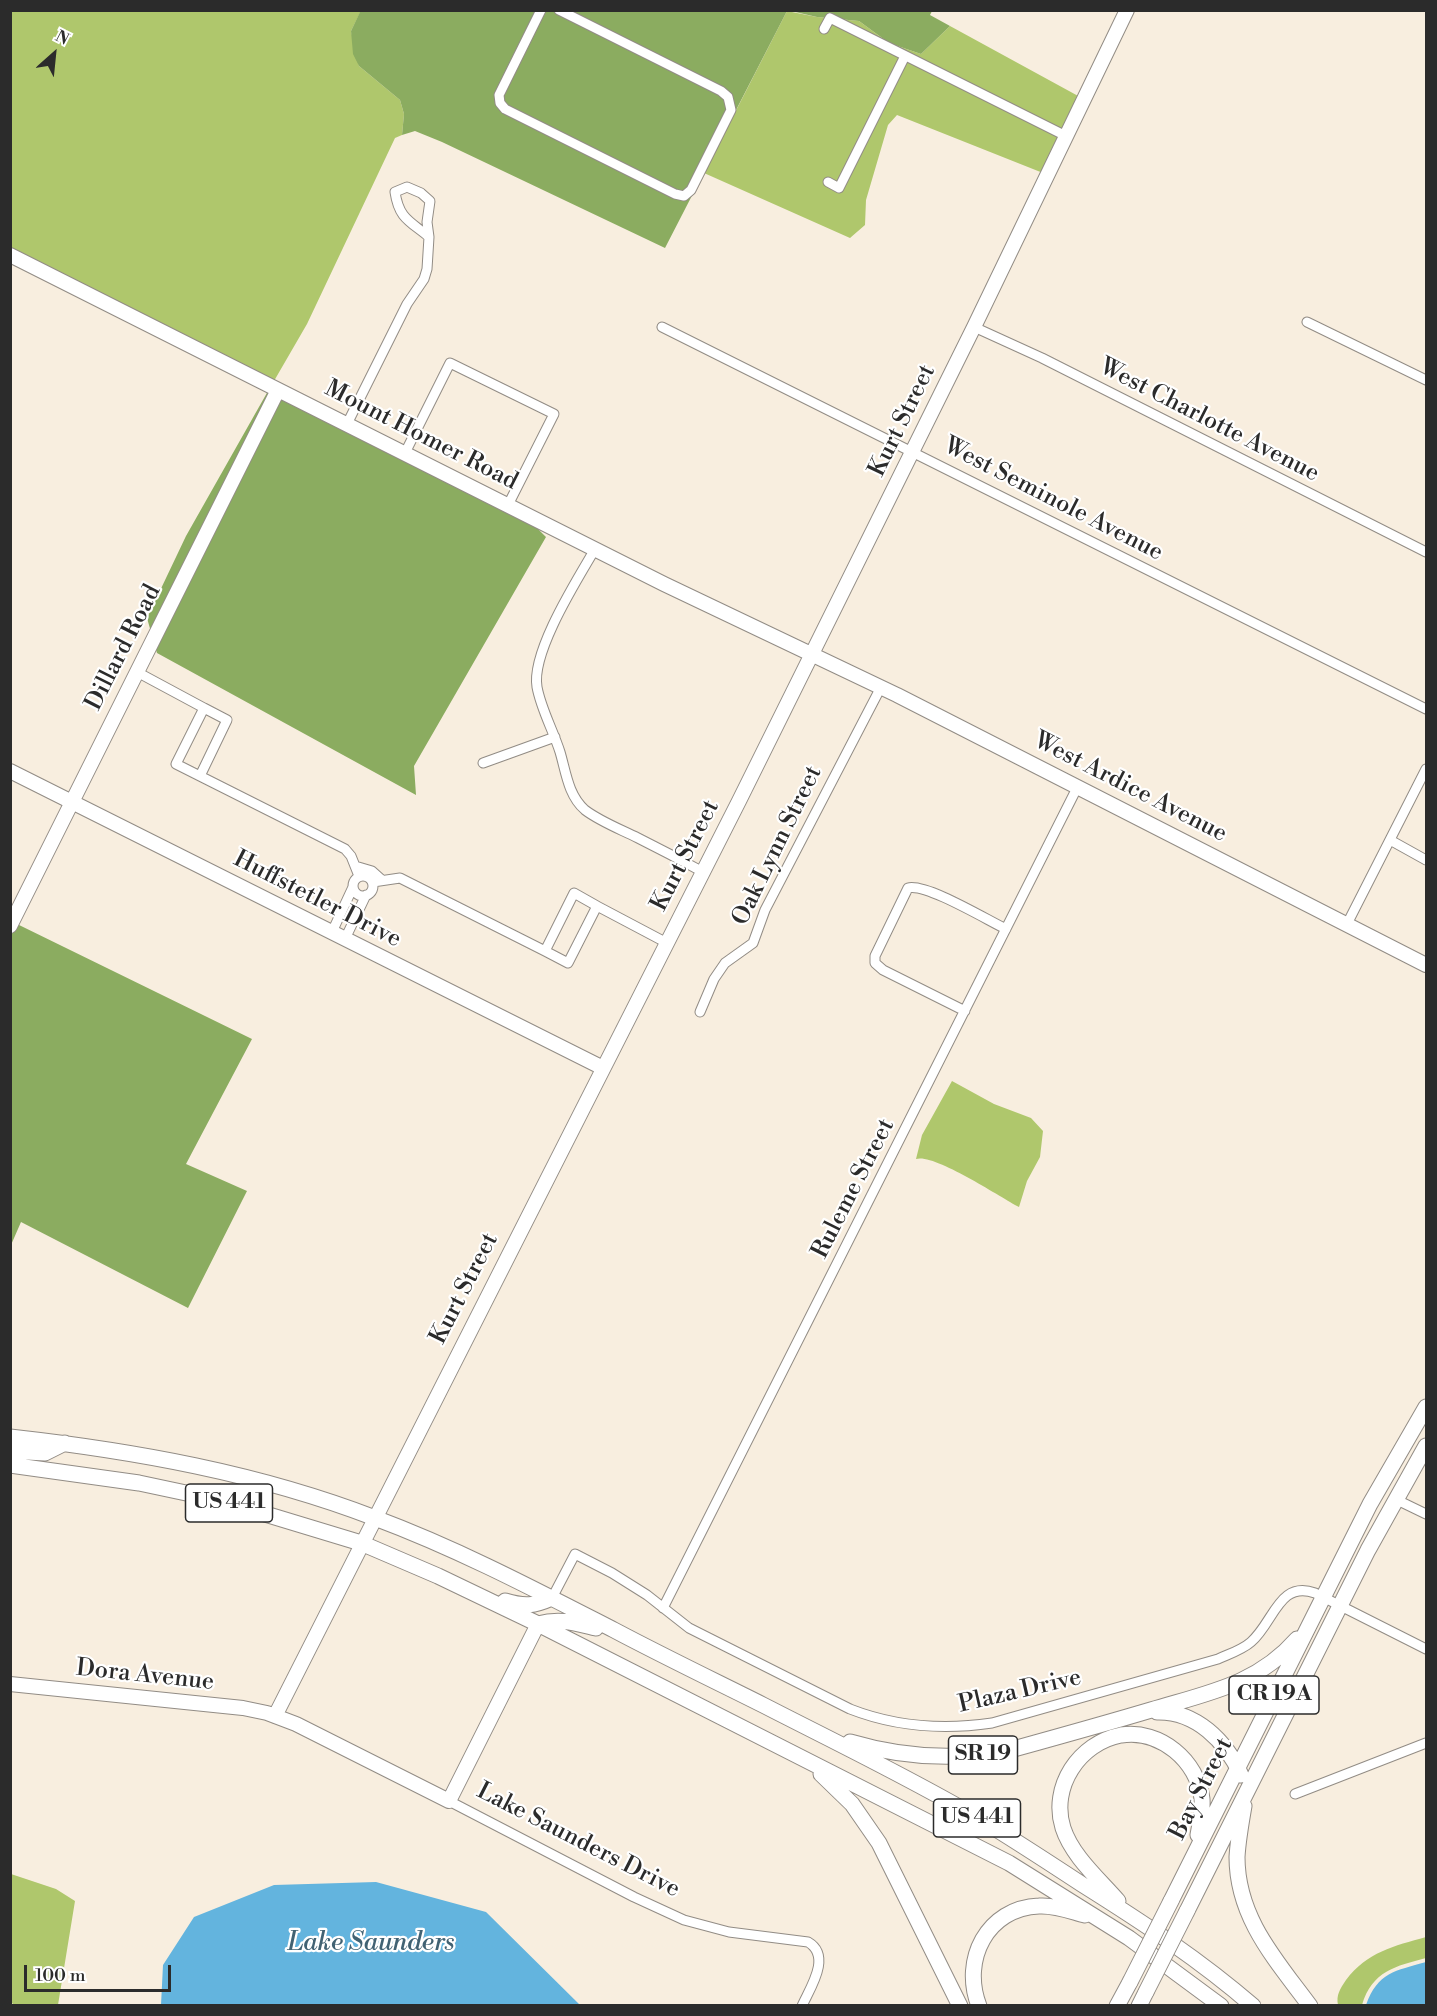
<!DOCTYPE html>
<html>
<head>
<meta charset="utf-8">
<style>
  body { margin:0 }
  #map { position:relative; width:1437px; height:2016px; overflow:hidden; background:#f8eedf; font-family:"Libre Bodoni",serif }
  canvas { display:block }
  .frame { position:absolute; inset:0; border:12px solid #2b2b2b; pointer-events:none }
  .north { position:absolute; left:24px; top:24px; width:60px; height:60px; -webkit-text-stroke:4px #fff; paint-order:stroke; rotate:27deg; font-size:16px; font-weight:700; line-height:24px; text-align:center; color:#2b2b2b }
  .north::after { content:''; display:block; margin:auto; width:21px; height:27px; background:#2b2b2b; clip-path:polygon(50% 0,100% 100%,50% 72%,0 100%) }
  .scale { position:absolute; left:24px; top:1965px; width:147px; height:27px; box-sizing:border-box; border:3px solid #2b2b2b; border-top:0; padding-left:8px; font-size:18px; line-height:21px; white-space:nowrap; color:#2b2b2b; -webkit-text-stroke:4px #fff; paint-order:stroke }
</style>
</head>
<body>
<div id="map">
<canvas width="1437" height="2016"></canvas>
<div class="frame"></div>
<div class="north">N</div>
<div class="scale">100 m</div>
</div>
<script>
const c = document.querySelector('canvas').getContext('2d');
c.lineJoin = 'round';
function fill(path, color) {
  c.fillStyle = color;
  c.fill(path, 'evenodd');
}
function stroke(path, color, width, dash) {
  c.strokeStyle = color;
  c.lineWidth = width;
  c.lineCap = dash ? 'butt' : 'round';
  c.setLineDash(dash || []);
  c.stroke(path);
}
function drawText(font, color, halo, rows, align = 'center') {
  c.font = font + ' "Libre Bodoni",serif';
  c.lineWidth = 4.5;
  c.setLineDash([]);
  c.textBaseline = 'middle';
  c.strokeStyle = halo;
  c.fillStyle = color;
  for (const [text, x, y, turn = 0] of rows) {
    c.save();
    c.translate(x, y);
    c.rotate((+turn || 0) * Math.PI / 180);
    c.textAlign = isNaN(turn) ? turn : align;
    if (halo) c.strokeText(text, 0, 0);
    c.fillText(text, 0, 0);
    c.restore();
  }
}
const green = new Path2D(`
  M 10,11 L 361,11 L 351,31 L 359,66 L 400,100 L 404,114 L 402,135 L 395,138 L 307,324 L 274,381 L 11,249 Z
  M 787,11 L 817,17 L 859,21 L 889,43 L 921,54 L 950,26 L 1080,97 L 1043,173 L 897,115 L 888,125 L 866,200 L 865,225 L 850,238 L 704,173 Z
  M 952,1081 L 994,1104 L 1031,1118 L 1043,1131 L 1040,1157 L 1027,1181 L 1019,1207 C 1000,1197 934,1153 916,1159 L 922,1135 Z
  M 11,1874 L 56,1889 L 75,1901 L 58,2005 L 14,2005 L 11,2002 Z
  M 1426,1937 L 1426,1958 C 1396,1966 1372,1971 1362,2005 L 1338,2005 C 1336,1995 1340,1989 1346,1980 C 1367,1952 1394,1946 1426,1937 Z`);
const forest = new Path2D(`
  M 361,10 L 787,11 L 665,248 L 442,142 L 415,131 L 402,135 L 404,114 L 400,100 L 359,66 L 353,54 L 351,31 Z
  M 791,11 L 932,11 L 930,15 L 950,26 L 921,54 L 889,43 L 859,21 L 817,17 Z
  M 268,391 L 271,393 L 151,632 L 147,618 L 186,536 Z
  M 280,397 L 533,524 L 546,537 L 414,766 L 416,795 L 157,653 L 155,647 Z
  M 17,924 L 252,1039 L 186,1164 L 247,1191 L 188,1308 L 21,1222 L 11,1245 L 10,937 Z`);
const water = new Path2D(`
  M 376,1882 L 486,1912 L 580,2005 L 161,2005 L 163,1965 L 194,1917 L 274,1885 Z
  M 1426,1962 L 1426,2005 L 1366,2005 C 1378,1972 1395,1971 1426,1962 Z`);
const street = new Path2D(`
  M 541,10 L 499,95 L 500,103 L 505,109 L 675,194 L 684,196 L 691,190 L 731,110 L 728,97 L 721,91 L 559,10
  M 824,29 L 830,18 L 1066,136
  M 828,182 L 839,188 L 905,56
  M 1307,322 L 1426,380
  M 662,327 L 1426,709
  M 974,327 L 1042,358 L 1426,552
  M 347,424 L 407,304 L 424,279 L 427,269 L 429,237 L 427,222 L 430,201 L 421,193 L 407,187 L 395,192 C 399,219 410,221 429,237
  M 405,453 L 450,363 L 554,414 L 508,505
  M 595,549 C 577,580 531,652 537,687 C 541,709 553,730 560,752 C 566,772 568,795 585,810 C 601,822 620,829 638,838 C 660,849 681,860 703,872
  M 137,672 L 204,708
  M 483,763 L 555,737
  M 200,776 L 227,720 L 204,708 L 176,764 L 345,849 L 351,856 L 359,876
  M 1390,840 L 1426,860
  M 355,866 L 372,871 L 382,880
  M353 886a10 10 0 1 1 20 0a10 10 0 1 1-20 0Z
  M 373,882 L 400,878 L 545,951 L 568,963 L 597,906 L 574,893 L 545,951
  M 597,906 L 667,943
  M 1347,924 L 1426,769
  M 332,932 L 353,887
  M 345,939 L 366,895
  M 965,1011 L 883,970 L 875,963 L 875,956 L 908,888 C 926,883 987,920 1006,929
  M 700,1012 L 714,979 L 725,963 L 753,943 L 765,910 L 881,687
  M 1395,1499 L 1426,1514
  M 552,1598 L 575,1554 L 612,1573 L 647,1595 L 689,1628 L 850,1709 C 896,1727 944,1730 992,1723 L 1218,1659 C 1229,1654 1242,1650 1251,1642 C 1274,1622 1279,1580 1315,1593 L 1426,1649
  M 663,1608 L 1078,786
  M 1295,1794 L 1426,1743
  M 449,1801 L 634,1897 L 684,1920 L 729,1932 L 808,1942 C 832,1956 810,1988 802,2006`);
const secondary = new Path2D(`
  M 10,255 L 664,584 L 897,695 L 1426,965
  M 10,771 L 603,1068
  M 10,926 L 278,390
  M 10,1684 L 243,1708 L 267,1713 L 296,1724 L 449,1801 L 538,1624
  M 275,1716 L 739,801 L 974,327 L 1127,10`);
const primary = new Path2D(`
  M 10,1437 C 135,1451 258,1473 375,1518 C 458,1549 536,1590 614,1630 C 663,1656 713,1680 763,1705 C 835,1742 908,1777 978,1818 C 1013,1839 1048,1862 1083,1885 C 1142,1922 1200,1960 1253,2006
  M 10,1451 L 45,1453 L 65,1443
  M 10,1465 L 139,1483 L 219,1500 L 361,1543 L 438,1576 L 538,1624 L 1009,1863 L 1129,1938 L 1221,2006
  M 505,1601 C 525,1607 534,1606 552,1598
  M 538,1624 C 560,1618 575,1623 596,1628
  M 1157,1712 C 1196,1711 1226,1741 1241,1775
  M 850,1742 C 904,1758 955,1761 1010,1750 C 1057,1737 1104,1724 1151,1710 C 1207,1693 1257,1685 1297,1639
  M 821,1774 L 852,1804 L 879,1843 L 960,2006
  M 1244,1806 C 1241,1823 1238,1840 1237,1857 C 1237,1918 1276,1960 1310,2006
  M 1118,1901 C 1099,1879 1072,1856 1063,1828 C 1050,1787 1079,1743 1121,1735 C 1160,1729 1198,1761 1202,1799 C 1203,1811 1200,1823 1198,1835
  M 1171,1901 L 1370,1504 L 1426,1407
  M 1187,1911 L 1368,1550 L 1426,1446
  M 979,2006 C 961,1960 987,1908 1039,1906 C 1055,1905 1070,1911 1085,1915
  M 1117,2006 L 1130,1982
  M 1139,2006 L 1146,1992`);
const primaryBridge = new Path2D(`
  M 1130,1982 L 1171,1901
  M 1146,1992 L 1187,1911`);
const shields = [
  [229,1503,87],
  [1274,1695,90],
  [983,1755,69],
  [977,1818,87]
];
const shieldNames = [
  ["US 441",229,1503],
  ["CR 19A",1274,1695],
  ["SR 19",983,1755],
  ["US 441",977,1818]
];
const streetNames = [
  ["Kurt Street",903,421,-64],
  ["West Charlotte Avenue",1209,421,27],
  ["Mount Homer Road",421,436,27],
  ["West Seminole Avenue",1053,500,27],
  ["Dillard Road",124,648,-63],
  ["West Ardice Avenue",1130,788,27],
  ["Oak Lynn Street",778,846,-64],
  ["Kurt Street",686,856,-63],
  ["Huffstetler Drive",317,900,27],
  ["Ruleme Street",854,1189,-63],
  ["Kurt Street",465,1289,-63],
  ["Dora Avenue",145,1676,6],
  ["Plaza Drive",1020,1692,-13],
  ["Bay Street",1202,1789,-63],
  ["Lake Saunders Drive",578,1841,27]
];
const waterNames = [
  ["Lake Saunders",371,1944]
];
fill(green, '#afc76c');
fill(forest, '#8bac60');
fill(water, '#63b4de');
stroke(street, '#928c85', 11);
stroke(secondary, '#928c85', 16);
stroke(primary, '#928c85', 17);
stroke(street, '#fff', 9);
stroke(secondary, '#fff', 14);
stroke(primary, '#fff', 15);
stroke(primaryBridge, '#928c85', 17, []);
stroke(primaryBridge, '#fff', 15);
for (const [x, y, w] of shields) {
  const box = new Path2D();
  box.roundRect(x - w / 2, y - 19, w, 38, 4.5);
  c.fillStyle = '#fff';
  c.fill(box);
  stroke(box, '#2b2b2b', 1.5);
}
drawText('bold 22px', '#2b2b2b', null, shieldNames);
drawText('24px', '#2b2b2b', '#fff', streetNames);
drawText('italic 26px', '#416273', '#fff', waterNames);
</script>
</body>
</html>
